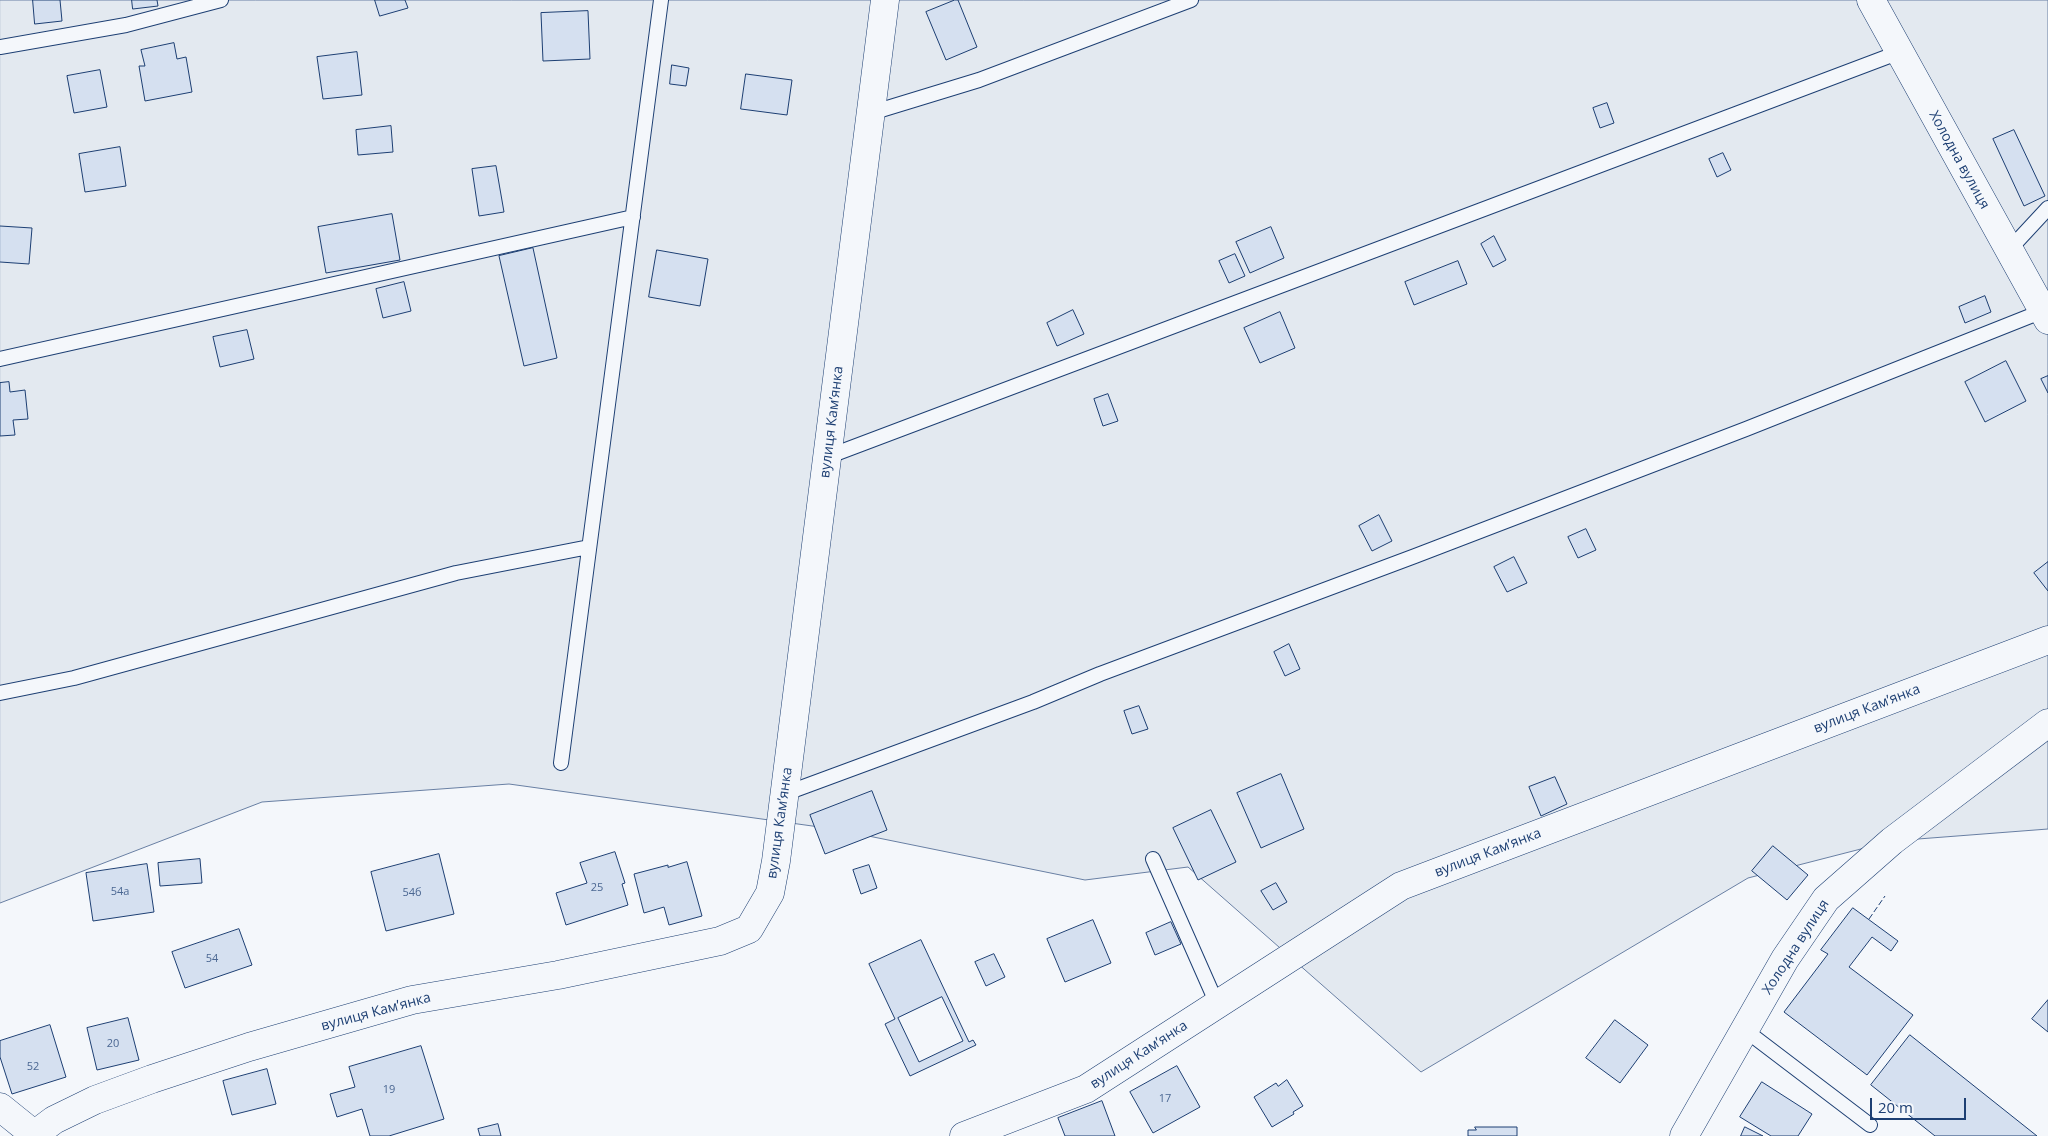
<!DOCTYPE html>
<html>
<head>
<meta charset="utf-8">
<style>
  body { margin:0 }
  #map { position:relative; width:2048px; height:1136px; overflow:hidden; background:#f4f7fb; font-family:"Open Sans",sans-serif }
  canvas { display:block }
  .scale { position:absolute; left:1870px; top:1098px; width:96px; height:22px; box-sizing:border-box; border:2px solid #1d3f73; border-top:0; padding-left:6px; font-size:15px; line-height:18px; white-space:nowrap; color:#1d3f73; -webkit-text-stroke:4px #f4f7fb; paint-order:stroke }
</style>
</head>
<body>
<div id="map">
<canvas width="2048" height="1136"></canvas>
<div class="scale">20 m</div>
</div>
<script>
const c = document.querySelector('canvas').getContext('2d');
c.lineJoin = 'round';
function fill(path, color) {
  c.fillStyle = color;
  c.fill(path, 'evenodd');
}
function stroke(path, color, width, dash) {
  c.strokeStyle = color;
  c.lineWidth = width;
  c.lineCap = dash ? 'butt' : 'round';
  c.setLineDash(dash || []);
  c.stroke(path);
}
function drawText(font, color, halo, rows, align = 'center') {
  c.font = font + ' "Open Sans",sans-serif';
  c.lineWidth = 4;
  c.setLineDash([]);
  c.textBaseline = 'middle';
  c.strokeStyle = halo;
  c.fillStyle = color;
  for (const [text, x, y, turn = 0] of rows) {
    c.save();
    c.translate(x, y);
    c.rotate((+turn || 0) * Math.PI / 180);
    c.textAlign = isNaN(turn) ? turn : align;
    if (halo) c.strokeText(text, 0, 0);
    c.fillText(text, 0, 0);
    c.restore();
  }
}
const green = new Path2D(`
  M 0,0 L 2048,0 L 2048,829 L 1892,841 L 1748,878 L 1421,1072 L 1188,867 L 1085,880 L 834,829 L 509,784 L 262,802 L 0,903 Z`);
const building = new Path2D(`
  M 33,0 L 60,0 L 62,21 L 35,24 Z
  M 132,0 L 157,0 L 158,6 L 133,9 Z
  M 375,0 L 405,0 L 408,8 L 380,16 Z
  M 955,0 L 958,0 L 977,47 L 946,60 L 926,12 Z
  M 588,11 L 590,59 L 543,61 L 541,13 Z
  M 174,43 L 177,59 L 186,57 L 192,92 L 145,101 L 139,66 L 145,66 L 141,50 Z
  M 357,52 L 362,95 L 323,99 L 317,57 Z
  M 672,65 L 689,68 L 686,86 L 670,84 Z
  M 100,70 L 107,107 L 74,113 L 67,76 Z
  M 746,74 L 792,80 L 787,115 L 741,109 Z
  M 1607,103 L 1614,123 L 1600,128 L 1593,108 Z
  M 391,126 L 393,152 L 358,155 L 356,130 Z
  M 2014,130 L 2045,196 L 2024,206 L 1993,139 Z
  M 120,147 L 126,186 L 85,192 L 79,154 Z
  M 1723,153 L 1731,170 L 1717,177 L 1709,159 Z
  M 496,166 L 504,212 L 479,216 L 472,169 Z
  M 392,214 L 400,260 L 326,273 L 318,227 Z
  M 0,226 L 32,228 L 29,264 L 0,262 Z
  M 1271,227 L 1284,258 L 1250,273 L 1236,242 Z
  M 1494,236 L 1506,260 L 1493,267 L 1481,244 Z
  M 533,248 L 557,358 L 524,366 L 499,256 Z
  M 657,250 L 708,259 L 700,306 L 649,297 Z
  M 1235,254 L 1245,276 L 1229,283 L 1219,261 Z
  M 1458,261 L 1467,284 L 1414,305 L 1405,282 Z
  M 404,282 L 411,311 L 383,318 L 376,289 Z
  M 1985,296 L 1991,312 L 1965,323 L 1959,307 Z
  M 1073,310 L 1084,334 L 1057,346 L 1047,323 Z
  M 1280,312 L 1295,348 L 1260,363 L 1244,328 Z
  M 247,330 L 254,359 L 220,367 L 213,337 Z
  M 2006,361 L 2026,401 L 1985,422 L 1965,382 Z
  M 2048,376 L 2048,393 L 2041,379 Z
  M 9,382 L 10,392 L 25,390 L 28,419 L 13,420 L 15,435 L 0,436 L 0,383 Z
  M 1108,394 L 1118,421 L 1103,426 L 1094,399 Z
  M 1379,515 L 1392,541 L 1372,551 L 1359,526 Z
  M 1586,529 L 1596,550 L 1578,558 L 1568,537 Z
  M 1514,557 L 1527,583 L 1507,592 L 1494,567 Z
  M 2048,562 L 2048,591 L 2034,573 Z
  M 1289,644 L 1300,669 L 1285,676 L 1274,652 Z
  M 1139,706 L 1148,729 L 1132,734 L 1124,711 Z
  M 1281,774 L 1304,829 L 1261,848 L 1237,793 Z
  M 1555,777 L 1567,804 L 1541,816 L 1529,787 Z
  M 872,791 L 887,830 L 825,854 L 810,815 Z
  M 1211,810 L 1236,862 L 1198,880 L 1173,828 Z
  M 1773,846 L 1808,875 L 1787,900 L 1752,871 Z
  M 615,852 L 625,883 L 622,884 L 628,905 L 566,925 L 556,893 L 587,883 L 580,863 Z
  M 439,854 L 454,914 L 386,931 L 371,872 Z
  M 200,859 L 202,883 L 160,886 L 158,863 Z
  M 687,862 L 702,916 L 669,925 L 664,907 L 644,913 L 634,874 L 668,865 L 668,867 Z
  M 147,864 L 154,912 L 93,921 L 86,873 Z
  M 869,865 L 877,888 L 861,894 L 853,870 Z
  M 1276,883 L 1287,902 L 1273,910 L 1261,891 Z
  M 1853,908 L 1898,941 L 1891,951 L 1872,937 L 1849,967 L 1913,1015 L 1867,1075 L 1784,1012 L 1828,954 L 1821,950 Z
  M 1093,920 L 1111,963 L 1065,982 L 1047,939 Z
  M 1171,922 L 1181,944 L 1155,955 L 1146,933 Z
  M 239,929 L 252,965 L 185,988 L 172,952 Z
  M 921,940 L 969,1042 L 973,1040 L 976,1045 L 910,1076 L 885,1024 L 895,1019 L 869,964 ZM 942,997 L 963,1041 L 919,1062 L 898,1018 Z
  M 994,954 L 1005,977 L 986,986 L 975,962 Z
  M 2048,1000 L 2048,1032 L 2032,1019 Z
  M 128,1018 L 139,1060 L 97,1070 L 87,1028 Z
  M 1615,1020 L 1648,1045 L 1620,1083 L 1586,1058 Z
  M 50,1025 L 66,1077 L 12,1094 L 0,1057 L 0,1041 Z
  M 1910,1035 L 2037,1136 L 1935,1136 L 1871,1085 Z
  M 421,1046 L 444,1119 L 389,1136 L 370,1136 L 362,1109 L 337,1117 L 330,1094 L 355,1087 L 349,1067 Z
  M 1177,1066 L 1200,1107 L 1153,1133 L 1130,1092 Z
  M 267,1069 L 276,1104 L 232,1115 L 223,1081 Z
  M 1287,1080 L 1303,1106 L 1293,1112 L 1294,1114 L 1272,1127 L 1254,1097 L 1276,1083 L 1278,1086 Z
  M 1762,1082 L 1812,1114 L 1798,1136 L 1771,1136 L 1740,1117 Z
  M 1102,1101 L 1115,1136 L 1065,1136 L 1058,1118 Z
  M 498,1124 L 501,1136 L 480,1136 L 478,1129 Z
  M 1475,1127 L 1517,1127 L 1517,1136 L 1468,1136 L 1468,1130 L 1476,1130 Z
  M 1745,1127 L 1763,1136 L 1741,1136 Z`);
const lane = new Path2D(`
  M 0,47 L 126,25 L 221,0
  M 871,113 L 979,80 L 1191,0
  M 2009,250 L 2048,208
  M 0,359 L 633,217
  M 827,457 L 1900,52
  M 0,693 L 74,678 L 456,573 L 589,547
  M 561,763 L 661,0
  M 784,794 L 1033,702 L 1100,674 L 1415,556 L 1746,429 L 2043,311
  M 1153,859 L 1217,1004
  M 1745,1030 L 1870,1125`);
const street = new Path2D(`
  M 1871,0 L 2048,320
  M 0,1107 L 36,1136
  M 34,1135 L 54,1120 L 95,1100 L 152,1079 L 249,1047 L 412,1000 L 558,975 L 720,941 L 749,929 L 770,893 L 776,861 L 885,0
  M 964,1136 L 1086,1089 L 1401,886 L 2048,640
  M 1684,1136 L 1785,959 L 1826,899 L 1892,841 L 2048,723`);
const fence = new Path2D(`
  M 1869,919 L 1885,896`);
const numberNames = [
  ["25",597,888],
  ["54а",120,892],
  ["54б",412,893],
  ["54",212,959],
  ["20",113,1044],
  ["52",33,1067],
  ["19",389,1090],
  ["17",1165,1099]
];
const streetNames = [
  ["Холодна вулиця",1959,160,61],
  ["вулиця Камʼянка",832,422,-83],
  ["вулиця Камʼянка",1867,709,-21],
  ["вулиця Камʼянка",780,823,-82],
  ["вулиця Камʼянка",1488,853,-21],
  ["Холодна вулиця",1796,947,-57],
  ["вулиця Камʼянка",376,1012,-15],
  ["вулиця Камʼянка",1139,1055,-33]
];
fill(green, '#e3e9f0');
stroke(green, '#687fa3', 1);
fill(building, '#d5e0f0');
stroke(building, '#1d3f73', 1);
stroke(lane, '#1d3f73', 16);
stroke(street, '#1d3f73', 29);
stroke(lane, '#f4f7fb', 14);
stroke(street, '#f4f7fb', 28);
stroke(fence, '#1d3f73', 1, [6, 2.5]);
drawText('11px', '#4b6792', null, numberNames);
drawText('14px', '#1d3f73', '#f4f7fb', streetNames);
</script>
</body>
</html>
